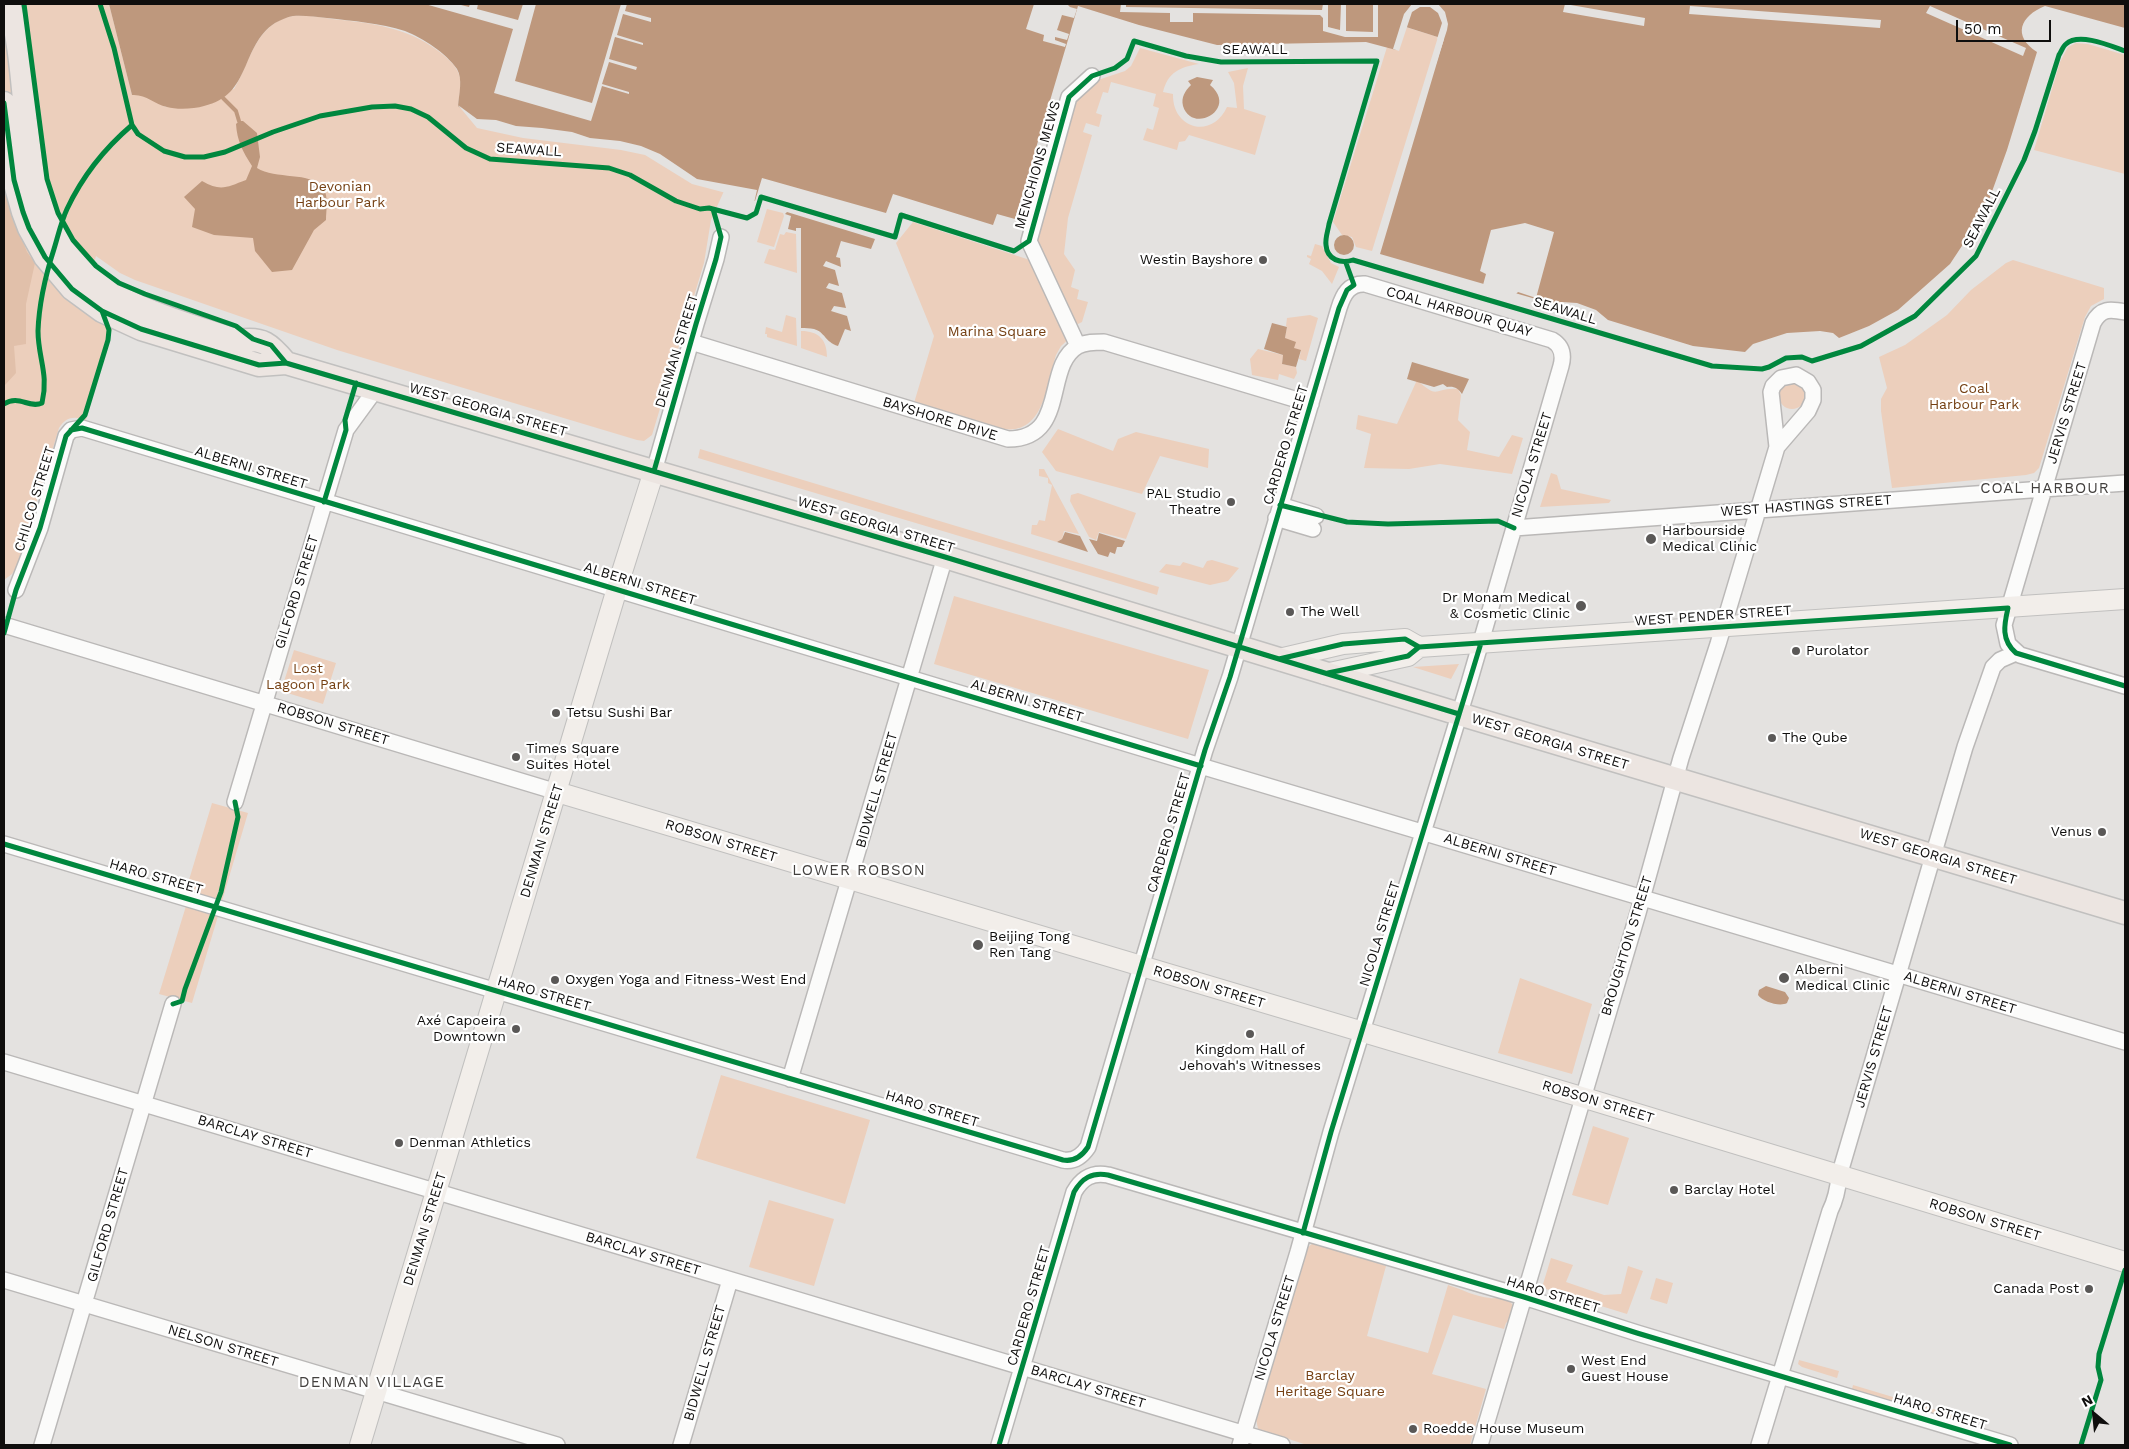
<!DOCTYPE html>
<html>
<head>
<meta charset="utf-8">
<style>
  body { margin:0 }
  #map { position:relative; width:2129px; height:1449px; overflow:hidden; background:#e4e2e0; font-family:"Work Sans",sans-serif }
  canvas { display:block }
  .frame { position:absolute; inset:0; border:5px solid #0f0e0d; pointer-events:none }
  .north { position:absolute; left:2069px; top:1389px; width:50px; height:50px; -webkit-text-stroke:4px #fff; paint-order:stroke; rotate:332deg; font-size:14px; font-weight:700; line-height:20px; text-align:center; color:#0f0e0d }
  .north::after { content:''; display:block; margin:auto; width:18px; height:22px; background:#0f0e0d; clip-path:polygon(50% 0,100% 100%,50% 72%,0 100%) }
  .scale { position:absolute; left:1956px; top:20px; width:95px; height:22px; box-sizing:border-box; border:2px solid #0f0e0d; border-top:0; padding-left:6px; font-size:15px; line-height:18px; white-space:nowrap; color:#0f0e0d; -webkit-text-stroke:4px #fff; paint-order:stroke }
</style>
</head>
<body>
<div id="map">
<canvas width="2129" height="1449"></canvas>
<div class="frame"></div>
<div class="north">N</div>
<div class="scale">50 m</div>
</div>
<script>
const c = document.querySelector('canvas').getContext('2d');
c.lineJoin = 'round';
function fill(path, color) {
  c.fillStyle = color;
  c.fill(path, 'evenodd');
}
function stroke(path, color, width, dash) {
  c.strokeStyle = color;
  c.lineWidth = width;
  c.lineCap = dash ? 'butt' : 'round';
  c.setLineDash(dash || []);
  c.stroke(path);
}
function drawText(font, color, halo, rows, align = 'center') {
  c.font = font + ' "Work Sans",sans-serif';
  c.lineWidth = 4.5;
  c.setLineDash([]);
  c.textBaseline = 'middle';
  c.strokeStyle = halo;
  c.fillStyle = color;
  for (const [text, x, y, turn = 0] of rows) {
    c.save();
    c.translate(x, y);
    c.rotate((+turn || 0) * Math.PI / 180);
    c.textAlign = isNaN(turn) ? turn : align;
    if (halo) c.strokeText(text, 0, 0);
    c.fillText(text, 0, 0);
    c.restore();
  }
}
const green = new Path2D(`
  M 4,4 L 109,4 L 132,95 L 144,95 L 166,107 L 234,89 C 248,66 253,34 280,20 C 296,12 315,17 332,19 C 371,23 406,27 437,50 C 445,56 454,63 458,72 C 463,81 459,95 458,106 L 645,153 L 724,191 L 711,220 L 704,263 L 652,435 L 644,441 L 637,440 L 337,350 L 135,280 L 120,273 L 96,256 L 81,310 L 112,329 L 86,420 C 74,416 66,417 59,428 L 17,567 L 12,574 L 4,580 Z
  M 1405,27 L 1438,37 L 1372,251 L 1356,247 L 1352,237 L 1342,235 L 1333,222 L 1387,47 L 1396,50 Z
  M 2076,43 L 2088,44 L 2125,55 L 2125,174 L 2034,150 L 2060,62 L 2068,47 Z
  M 1140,48 L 1199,64 C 1180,67 1168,72 1163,92 L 1173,94 C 1172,129 1212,140 1227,107 L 1237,108 L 1234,83 L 1228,72 L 1248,68 L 1243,86 L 1244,109 L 1266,116 L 1255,155 L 1189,135 L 1185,141 L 1179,142 L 1177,150 L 1143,140 L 1147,128 L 1153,130 L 1159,108 L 1153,106 L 1156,94 L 1111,82 L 1108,93 L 1103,92 L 1096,113 L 1102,115 L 1099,127 L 1086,123 L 1083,132 L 1092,135 L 1068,218 L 1064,254 L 1075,270 L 1071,287 L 1079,290 L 1077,299 L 1088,302 L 1082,322 L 1078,324 L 1071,322 L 1035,237 L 1073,108 L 1081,94 L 1098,80 L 1125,71 L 1131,66 Z
  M 767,209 L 783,213 L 784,216 L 774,247 L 757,242 Z
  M 913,222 L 1033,261 L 1070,338 L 1061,346 L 1056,355 C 1047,384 1044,435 1003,429 L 914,403 L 934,336 L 896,243 Z
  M 786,232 L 796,234 L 797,273 L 764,263 L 769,249 L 775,250 L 780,234 L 784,235 Z
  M 1315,244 L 1322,246 L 1331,263 L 1339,267 L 1332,284 L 1322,271 L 1309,264 L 1311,259 L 1307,257 L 1307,255 L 1311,256 Z
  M 2013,260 L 2104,288 L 2104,299 L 2091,306 L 2085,317 L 2039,468 L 2034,473 L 2026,475 L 1892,488 L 1881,411 L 1881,399 L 1887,388 L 1879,357 L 1905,345 L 1947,315 L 1971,290 L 2006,263 Z
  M 786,315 L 796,318 L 797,346 L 767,337 L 767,334 L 765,334 L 766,327 L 782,332 Z
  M 1310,315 L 1318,318 L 1306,361 L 1299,359 L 1301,351 L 1294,349 L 1285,338 L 1287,327 L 1286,326 L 1287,318 Z
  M 801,331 C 819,331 827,340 827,357 L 801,348 Z
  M 1258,349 L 1283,355 L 1282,364 L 1296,367 L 1297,373 L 1294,379 L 1279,374 L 1278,380 L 1252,375 L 1250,359 Z
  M 1417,380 C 1440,401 1433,387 1458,389 L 1461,395 L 1458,420 L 1470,432 L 1467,450 L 1499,457 L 1512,435 L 1523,438 L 1512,474 L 1440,464 L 1409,469 L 1364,468 L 1371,434 L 1356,429 L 1358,415 L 1397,424 Z
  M1779 396a13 13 0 1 1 26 0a13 13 0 1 1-26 0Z
  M 1058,429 L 1113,451 L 1118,439 L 1136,432 L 1209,449 L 1208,468 L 1160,456 L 1142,494 L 1056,471 L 1042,452 Z
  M 700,449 L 1159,587 L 1157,595 L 698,458 Z
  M 1039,469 L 1044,469 L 1079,534 L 1064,531 L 1062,539 L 1057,542 L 1031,534 L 1032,525 L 1037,525 L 1039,520 L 1045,521 L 1052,485 L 1048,483 L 1048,478 L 1039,476 Z
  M 1551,473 L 1557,475 L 1561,489 L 1611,500 L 1609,503 L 1540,507 Z
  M 1078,493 L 1136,513 L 1126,539 L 1099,532 L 1096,540 L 1089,537 L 1070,501 L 1071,495 Z
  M 1212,560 L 1239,568 L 1228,581 L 1210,585 L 1159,572 L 1166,564 L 1180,566 L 1183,562 L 1203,568 L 1207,561 Z
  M 954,596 L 1209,670 L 1188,739 L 934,664 Z
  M 294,650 L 336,663 L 323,704 L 281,691 Z
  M 1459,664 L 1451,679 L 1413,667 Z
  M 212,803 L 248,813 L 222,901 L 186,890 Z
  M 186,906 L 218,916 L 192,1003 L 159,994 Z
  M 1520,978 L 1592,1004 L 1572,1074 L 1498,1053 Z
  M 721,1075 L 870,1120 L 845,1204 L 696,1158 Z
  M 1593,1126 L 1629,1138 L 1608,1205 L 1572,1195 Z
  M 769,1200 L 834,1219 L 814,1286 L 749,1267 Z
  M 1316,1242 L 1386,1266 L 1367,1336 L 1428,1353 L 1448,1285 C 1461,1289 1476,1297 1490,1298 C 1494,1299 1497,1297 1502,1298 C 1516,1301 1518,1315 1506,1323 L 1504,1329 L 1453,1315 L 1432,1374 L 1486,1389 L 1470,1445 L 1307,1445 L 1258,1429 L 1256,1419 L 1307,1248 L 1313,1243 Z
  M 1551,1258 L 1573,1265 L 1566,1282 L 1604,1295 L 1621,1294 L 1628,1266 L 1643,1271 L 1627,1314 L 1546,1289 L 1543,1284 Z
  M 1656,1278 L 1673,1283 L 1667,1304 L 1650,1299 Z
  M 1799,1360 L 1839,1371 L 1837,1378 L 1802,1367 L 1798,1364 Z
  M 1853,1385 L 1966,1419 L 1964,1423 L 1852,1389 Z`);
const forest = new Path2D(`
  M 4,185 L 5,194 L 27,252 L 35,263 L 26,304 L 26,344 L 14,346 L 16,373 L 5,385 Z`);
const water = new Path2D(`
  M 109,4 L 2125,4 L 2125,28 L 2045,6 C 2020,16 2012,36 2037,52 L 2007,150 L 1985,211 L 1950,264 L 1898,310 L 1869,326 L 1839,338 L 1833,333 L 1820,331 L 1787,333 L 1753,344 L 1745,352 L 1693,346 L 1608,320 L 1596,310 L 1577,303 L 1562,302 L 1553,304 L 1380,254 L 1444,39 L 1406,27 L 1396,50 L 1366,42 L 1217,45 L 1139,25 L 1078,6 L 1015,219 L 997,214 L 993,225 L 893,194 L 886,213 L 762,178 L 755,201 L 693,182 L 645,153 L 627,149 L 488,129 L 458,106 C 459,94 463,79 457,69 C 446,53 423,38 405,31 C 380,23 353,21 327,18 C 316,17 304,15 293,16 C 287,17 281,20 275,23 C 240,46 252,95 204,106 C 194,109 177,110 167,107 C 154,104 146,94 132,95 Z
  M 1197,77 L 1213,80 L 1210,85 C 1239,109 1192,135 1183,106 C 1181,97 1185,91 1191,85 L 1188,81 Z
  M 239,121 L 243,121 L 257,133 L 260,157 L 257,168 C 275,180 311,171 323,188 C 329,196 326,211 326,220 L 314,230 L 292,270 L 272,272 L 255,251 L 253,238 L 214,235 L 192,227 L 195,209 L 184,197 L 202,181 C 221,192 227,187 246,180 L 252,166 C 243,152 237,141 236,124 Z
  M 787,212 L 875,239 L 871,249 L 841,241 L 836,257 L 840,258 L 841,267 L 826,261 L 823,266 L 835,270 L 839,286 L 829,283 L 826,288 L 842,293 L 846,308 L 834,306 L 831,311 L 847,316 L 851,331 L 845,329 L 838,346 C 825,342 825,332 814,329 C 810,328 805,328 801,328 L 801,228 L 796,228 L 796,231 L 788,229 L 791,216 L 785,214 Z
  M1334 245a10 10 0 1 1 20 0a10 10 0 1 1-20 0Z
  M 1272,323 L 1287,327 L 1285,338 L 1296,342 L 1294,348 L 1301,350 L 1296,367 L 1282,364 L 1283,355 L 1264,349 Z
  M 1412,362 L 1469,379 L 1462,394 C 1458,388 1454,386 1447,387 L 1443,384 L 1434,387 L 1407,379 Z
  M 1065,532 L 1080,536 L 1088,552 L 1057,542 L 1062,539 Z
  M 1099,533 L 1125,541 L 1122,547 L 1117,547 L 1115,554 L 1110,552 L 1108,557 L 1098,554 L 1089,539 L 1097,541 Z
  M 1766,986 L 1785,992 L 1789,998 L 1787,1003 C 1780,1007 1763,1002 1758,995 L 1759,990 Z`);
const pier = new Path2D(`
  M 425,4 L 457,4 L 469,7 L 470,4 L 478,4 L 477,9 L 518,20 L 523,4 L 536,4 L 515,81 L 592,103 L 621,4 L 627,4 L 625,11 L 651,18 L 651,22 L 623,14 L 617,35 L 643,43 L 643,45 L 615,37 L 609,59 L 637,67 L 636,70 L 609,62 L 602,84 L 629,92 L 629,94 L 602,86 L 591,121 L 494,93 L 513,29 Z
  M 1034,4 L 1067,4 L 1070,7 L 1077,9 L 1074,18 L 1062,15 L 1057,30 L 1069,34 L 1067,40 L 1055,37 L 1055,40 L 1066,44 L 1065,47 L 1043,41 L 1044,35 L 1026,29 Z
  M 1121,4 L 1126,4 L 1126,7 L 1322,10 L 1323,4 L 1328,4 L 1328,27 L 1340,30 L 1341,4 L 1346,4 L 1346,31 L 1373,32 L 1373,4 L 1378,4 L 1378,37 L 1345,37 L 1323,31 L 1323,18 L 1320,15 L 1193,13 L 1193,22 L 1170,22 L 1170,13 L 1120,12 Z
  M 1412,4 L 1438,4 L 1445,12 L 1448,24 L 1447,30 L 1436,64 L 1434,63 L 1441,40 L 1437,39 L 1442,23 L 1438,13 L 1430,7 L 1420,7 L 1412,12 L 1399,51 L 1393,49 L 1404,14 Z
  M 1565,4 L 1645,18 L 1644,26 L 1563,12 Z
  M 1690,6 L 1881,20 L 1880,28 L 1689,14 Z
  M 1930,6 L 2026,48 L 2023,56 L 1926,13 Z
  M 458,105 L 477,119 L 496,120 L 516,126 L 542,128 L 572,132 L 590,138 L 620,141 L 641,146 L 660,154 L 697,179 L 757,190 L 754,203 L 726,193 L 692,184 L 645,155 L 621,150 L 523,138 L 477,128 Z
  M 1525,223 L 1554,232 L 1536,298 L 1518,292 L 1514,296 L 1483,285 L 1486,274 L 1480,271 L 1491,230 Z`);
const stream = new Path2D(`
  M 223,98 L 236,111 L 239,121`);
const minor = new Path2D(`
  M 2125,312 C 2110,309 2101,308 2093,323 L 2004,625 L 2008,644 L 2020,655 L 2125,686
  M 691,342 L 1008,439 C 1069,439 1043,366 1078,346 C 1086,342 1095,342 1104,342 L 1311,404
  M 1078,346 L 1029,241 L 1069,97 L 1092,76
  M 654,471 L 696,324 L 716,259 L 721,237
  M 1280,505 L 1316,516
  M 1276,518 L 1313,529
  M 1514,528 L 2125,483
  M 16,590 L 40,528 L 66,436 L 71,430 L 82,428 L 1214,770 L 2125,1042
  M 4,625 L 557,792
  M 235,802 L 346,430 L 376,389
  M 4,844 L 1063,1160 C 1074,1162 1082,1156 1088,1147 L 1205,750 L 1230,677 L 1339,308 C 1343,295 1349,283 1365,284 L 1552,340 C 1562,346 1564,355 1561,366 L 1469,683 L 1331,1132 L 1298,1252 L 1240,1445
  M 4,1062 L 1282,1445
  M 790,1079 L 945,557
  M 4,1280 L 557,1445
  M 42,1445 L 173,1004
  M 681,1445 L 730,1280
  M 999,1445 L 1074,1192 C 1082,1178 1092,1172 1108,1175 L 1524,1297 L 1637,1333 L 2010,1445
  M 1480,1445 L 1638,913 L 1681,758 L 1718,644 L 1777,447 L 1808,411 L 1813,400 L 1813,390 L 1808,382 L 1796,375 L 1781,378 L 1773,386 L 1771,392 L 1777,447
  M 1759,1445 L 1830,1211 C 1836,1199 1838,1189 1839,1176 L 1965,747 L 1993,667 L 2000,660 L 2016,653`);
const major = new Path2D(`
  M 1279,659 L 1343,644 L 1405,639 L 1419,647 L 2125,599
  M 1325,674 L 1408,656 L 1419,647
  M 557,792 L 1595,1101 L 2125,1262
  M 360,1445 L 622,572 L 654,471`);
const highway = new Path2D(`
  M 9,4 C 20,41 22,82 26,120 C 29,142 30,165 36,187 C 63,295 146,310 238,341 C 263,337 270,344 286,363
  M 4,103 L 14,180 L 23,212 L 29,228 L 45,257 L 72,289 L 102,311 L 141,329 L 259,365 L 286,363 L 945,557 L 1459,714 L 2125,913`);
const cycleway = new Path2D(`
  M 24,4 L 47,179 L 58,213 L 73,240 L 96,266 L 119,283 L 145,294 L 236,326 L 253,339 L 271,345 L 286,363
  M 100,4 L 114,48 L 132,125 L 138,134 L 164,151 L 185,157 L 204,157 L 225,152 L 273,132 L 320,116 L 372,107 L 395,106 L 411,109 L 428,117 L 466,148 L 490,159 L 609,168 L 630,175 L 676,201 L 700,209 L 709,208 L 747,218 L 756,213 L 761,197 L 895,237 L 901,215 L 1014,251 L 1029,241 L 1069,97 L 1092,76 L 1115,68 L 1127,59 L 1134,41 L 1186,56 L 1221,62 L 1377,61 L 1329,224 C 1328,231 1325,238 1326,245 C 1327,260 1341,264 1353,260 L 1712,366 L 1762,369 L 1769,367 L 1786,358 L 1802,357 L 1812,361 L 1861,346 L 1915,316 L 1976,256 L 2024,160 L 2035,131 L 2059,55 C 2061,52 2063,46 2066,44 C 2079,32 2111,46 2125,51
  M 4,103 L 14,180 L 23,212 L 29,228 L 45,257 L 72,289 L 102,311 L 141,329 L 259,365 L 286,363 L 945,557 L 1459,714
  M 4,404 C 19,394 29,409 42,403 C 49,374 38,358 38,331 C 39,303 45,277 54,249 C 58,236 61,222 67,209 C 82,177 105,148 132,125
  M 71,430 L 82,428 L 1201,766
  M 654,471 L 696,324 L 716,259 L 721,237 L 713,209
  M 324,502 L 346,430 L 345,420 L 356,383
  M 1280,505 L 1347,522 L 1388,524 L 1498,521 L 1514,528
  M 4,633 L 16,590 L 40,528 L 66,436 L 85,415 L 108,340 L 109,330 L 102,311
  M 1279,659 L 1343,644 L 1405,639 L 1419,647 L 2008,608 C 2004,625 2001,640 2016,653 L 2125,686
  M 1328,673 L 1408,656 L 1419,647
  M 4,844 L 1063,1160 C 1074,1162 1082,1156 1088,1147 L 1205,750 L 1230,677 L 1339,308 L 1347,290 L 1354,285 L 1346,263
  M 173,1004 L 182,1001 L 185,989 L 221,892 L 238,817 L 235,802
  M 1303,1233 L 1331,1132 L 1481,643
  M 999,1445 L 1074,1192 C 1082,1178 1092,1172 1108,1175 L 1524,1297 L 1637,1333 L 2010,1445
  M 2081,1445 L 2101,1380 L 2098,1367 L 2099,1354 L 2125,1270`);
const markers = [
  [1263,260,5,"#5a5857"],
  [1231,502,5,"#5a5857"],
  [1651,539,6,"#5a5857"],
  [1581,606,6,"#5a5857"],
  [1290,612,5,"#5a5857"],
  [1796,651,5,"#5a5857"],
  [556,713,5,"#5a5857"],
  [1772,738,5,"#5a5857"],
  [516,757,5,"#5a5857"],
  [2102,832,5,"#5a5857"],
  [978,945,6,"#5a5857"],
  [1784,978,6,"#5a5857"],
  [555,980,5,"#5a5857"],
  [516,1029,5,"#5a5857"],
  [1250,1034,5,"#5a5857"],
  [399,1143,5,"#5a5857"],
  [1674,1190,5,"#5a5857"],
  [2089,1289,5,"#5a5857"],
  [1571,1369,5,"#5a5857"],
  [1413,1429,5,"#5a5857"]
];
const streetNames = [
  ["SEAWALL",1255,50],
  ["SEAWALL",529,150,4],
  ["MENCHIONS MEWS",1038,165,-74],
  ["SEAWALL",1982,218,-63],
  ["SEAWALL",1565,311,17],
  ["COAL HARBOUR QUAY",1459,312,16],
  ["DENMAN STREET",677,351,-73],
  ["WEST GEORGIA STREET",488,410,16],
  ["JERVIS STREET",2067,413,-73],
  ["BAYSHORE DRIVE",940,419,17],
  ["CARDERO STREET",1286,445,-73],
  ["NICOLA STREET",1532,465,-73],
  ["ALBERNI STREET",251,468,17],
  ["CHILCO STREET",35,499,-73],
  ["WEST HASTINGS STREET",1806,506,-4],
  ["WEST GEORGIA STREET",876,525,17],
  ["ALBERNI STREET",640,584,17],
  ["GILFORD STREET",297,592,-73],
  ["WEST PENDER STREET",1713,616,-4],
  ["ALBERNI STREET",1027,701,17],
  ["ROBSON STREET",333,724,17],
  ["WEST GEORGIA STREET",1550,742,17],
  ["BIDWELL STREET",877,790,-74],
  ["CARDERO STREET",1169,833,-74],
  ["DENMAN STREET",542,841,-73],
  ["ROBSON STREET",721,841,17],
  ["ALBERNI STREET",1500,855,17],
  ["WEST GEORGIA STREET",1938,857,17],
  ["HARO STREET",156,877,16],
  ["NICOLA STREET",1380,934,-73],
  ["BROUGHTON STREET",1627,946,-73],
  ["ROBSON STREET",1209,987,17],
  ["ALBERNI STREET",1960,993,17],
  ["HARO STREET",544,994,16],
  ["JERVIS STREET",1874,1057,-74],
  ["ROBSON STREET",1598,1102,17],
  ["HARO STREET",932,1109,17],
  ["BARCLAY STREET",255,1137,17],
  ["ROBSON STREET",1985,1220,17],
  ["GILFORD STREET",108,1225,-74],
  ["DENMAN STREET",425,1229,-73],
  ["BARCLAY STREET",643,1254,17],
  ["HARO STREET",1553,1295,17],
  ["CARDERO STREET",1029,1306,-74],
  ["NICOLA STREET",1275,1328,-73],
  ["NELSON STREET",223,1346,17],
  ["BIDWELL STREET",705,1363,-74],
  ["BARCLAY STREET",1088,1387,17],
  ["HARO STREET",1940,1412,17]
];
const parkNames = [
  ["Devonian",340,187],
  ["Harbour Park",340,203],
  ["Marina Square",997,332],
  ["Coal",1974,389],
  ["Harbour Park",1974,405],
  ["Lost",308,669],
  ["Lagoon Park",308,685],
  ["Barclay",1330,1376],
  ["Heritage Square",1330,1392]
];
const poiNames = [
  ["Westin Bayshore",1253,260,"right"],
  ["PAL Studio",1221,494,"right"],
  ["Theatre",1221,510,"right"],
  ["Harbourside",1662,531],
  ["Medical Clinic",1662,547],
  ["Dr Monam Medical",1570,598,"right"],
  ["& Cosmetic Clinic",1570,614,"right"],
  ["The Well",1300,612],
  ["Purolator",1806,651],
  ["Tetsu Sushi Bar",566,713],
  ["The Qube",1782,738],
  ["Times Square",526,749],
  ["Suites Hotel",526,765],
  ["Venus",2092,832,"right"],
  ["Beijing Tong",989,937],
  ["Ren Tang",989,953],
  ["Alberni",1795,970],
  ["Medical Clinic",1795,986],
  ["Oxygen Yoga and Fitness-West End",565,980],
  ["Axé Capoeira",506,1021,"right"],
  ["Downtown",506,1037,"right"],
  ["Kingdom Hall of",1250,1050,"center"],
  ["Jehovah's Witnesses",1250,1066,"center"],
  ["Denman Athletics",409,1143],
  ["Barclay Hotel",1684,1190],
  ["Canada Post",2079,1289,"right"],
  ["West End",1581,1361],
  ["Guest House",1581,1377],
  ["Roedde House Museum",1423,1429]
];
const neighbourhoodNames = [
  ["COAL HARBOUR",2045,489],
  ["LOWER ROBSON",859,871],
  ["DENMAN VILLAGE",372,1383]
];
fill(green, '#eccfbc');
fill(forest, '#e1c0aa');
fill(water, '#be987d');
fill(pier, '#e4e2e0');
stroke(stream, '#be987d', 4);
stroke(minor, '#bab8b7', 18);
stroke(major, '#c1c0bf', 22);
stroke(highway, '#c1c0bf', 25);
stroke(minor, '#fbfbfa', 15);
stroke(major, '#f2eeea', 20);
stroke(highway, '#ece5e1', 22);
stroke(cycleway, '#00873e', 5);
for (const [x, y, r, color] of markers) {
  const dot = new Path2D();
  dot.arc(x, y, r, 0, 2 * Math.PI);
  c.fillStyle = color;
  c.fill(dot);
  stroke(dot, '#fff', 2);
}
drawText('14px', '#0f0e0d', '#fff', streetNames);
drawText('14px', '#754013', '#fff', parkNames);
drawText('14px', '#0f0e0d', '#fff', poiNames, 'left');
c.letterSpacing = '1px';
drawText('15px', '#43403e', '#fff', neighbourhoodNames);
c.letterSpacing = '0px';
</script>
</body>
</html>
